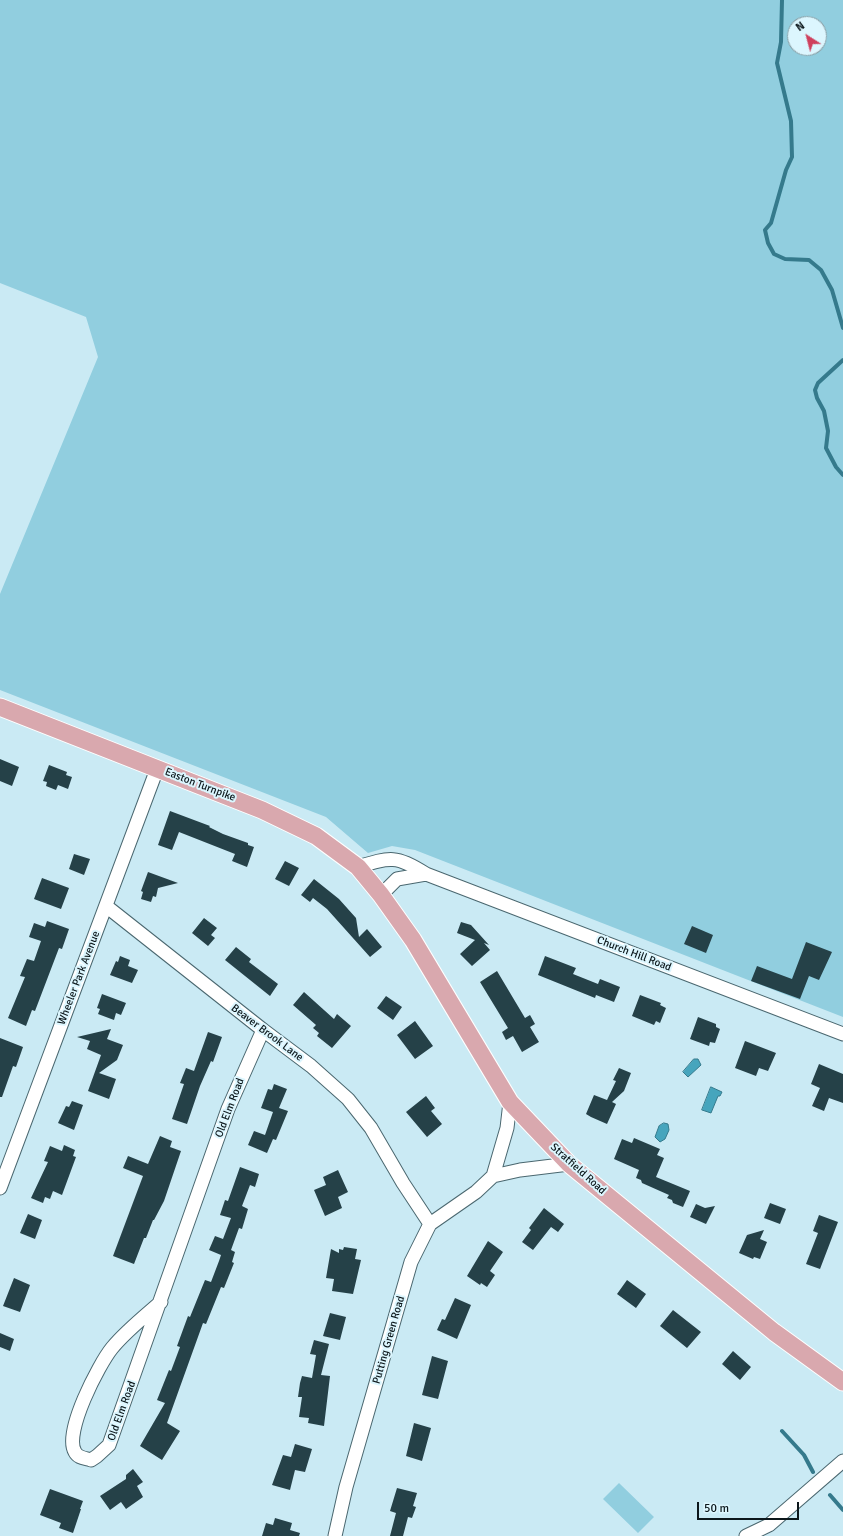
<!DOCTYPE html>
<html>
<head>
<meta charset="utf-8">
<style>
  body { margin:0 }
  #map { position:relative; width:843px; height:1536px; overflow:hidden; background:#caeaf4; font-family:Signika,sans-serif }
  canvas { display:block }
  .north { position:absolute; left:787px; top:16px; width:40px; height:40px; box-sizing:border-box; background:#dcf6fe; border:1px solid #899da3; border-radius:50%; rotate:324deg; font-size:11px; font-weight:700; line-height:16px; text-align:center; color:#0c171b }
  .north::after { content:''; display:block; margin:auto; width:14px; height:18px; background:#cf405d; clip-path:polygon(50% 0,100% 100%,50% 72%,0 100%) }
  .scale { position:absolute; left:697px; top:1502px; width:102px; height:18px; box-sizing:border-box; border:2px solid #0c171b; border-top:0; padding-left:5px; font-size:12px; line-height:14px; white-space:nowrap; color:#0c171b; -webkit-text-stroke:3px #dcf6fe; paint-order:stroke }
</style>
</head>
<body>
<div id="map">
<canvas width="843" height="1536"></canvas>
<div class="north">N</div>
<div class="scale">50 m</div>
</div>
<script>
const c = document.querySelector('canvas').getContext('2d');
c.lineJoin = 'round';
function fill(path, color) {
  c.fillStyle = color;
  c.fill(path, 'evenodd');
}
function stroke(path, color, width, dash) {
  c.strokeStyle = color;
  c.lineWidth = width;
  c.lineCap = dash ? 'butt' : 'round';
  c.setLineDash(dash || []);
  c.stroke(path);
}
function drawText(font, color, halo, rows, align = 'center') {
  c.font = font + ' Signika,sans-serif';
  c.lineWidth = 4;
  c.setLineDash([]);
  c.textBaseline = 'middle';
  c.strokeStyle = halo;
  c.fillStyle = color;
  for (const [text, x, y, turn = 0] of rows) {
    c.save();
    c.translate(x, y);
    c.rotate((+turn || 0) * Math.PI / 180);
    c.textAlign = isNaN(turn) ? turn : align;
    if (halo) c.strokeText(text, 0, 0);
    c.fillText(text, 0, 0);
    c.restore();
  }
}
const green = new Path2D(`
  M 0,0 L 843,0 L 843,1017 L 415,850 L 392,846 L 368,853 L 326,817 L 0,690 L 0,594 L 98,357 L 86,317 L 0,283 ZM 795,24 L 819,24 L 819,48 L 795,48 Z
  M 619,1483 L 654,1517 L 638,1533 L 603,1499 Z`);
const water = new Path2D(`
  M 694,1059 L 698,1059 L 701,1065 L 688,1077 L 683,1072 Z
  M 711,1087 L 722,1092 L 720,1096 L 718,1096 L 711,1113 L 702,1110 Z
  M 664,1123 L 668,1124 L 669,1130 L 665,1139 L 660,1142 L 655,1137 L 659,1126 Z`);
const stream = new Path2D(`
  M 782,0 L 781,42 L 777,63 L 791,121 L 792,157 L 786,170 L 771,223 L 765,230 L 768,243 L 774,254 L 785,259 L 809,260 L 821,270 L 832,290 L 843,328
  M 843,360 L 818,383 L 815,390 L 817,398 L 824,411 L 828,431 L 826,448 L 836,467 L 843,475
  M 782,1431 L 804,1455 L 813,1472
  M 830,1495 L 843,1510`);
const building = new Path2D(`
  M 0,759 L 19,767 L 12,786 L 0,781 Z
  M 49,765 L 67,772 L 66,775 L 72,777 L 68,789 L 58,785 L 56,790 L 46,786 L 47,782 L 43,781 Z
  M 170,811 L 210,826 L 209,827 L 223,834 L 248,843 L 248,845 L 254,847 L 247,867 L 232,861 L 235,854 L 179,832 L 172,850 L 158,845 Z
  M 74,854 L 90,859 L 84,875 L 69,869 Z
  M 285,861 L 299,868 L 289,886 L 275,879 Z
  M 148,872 L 178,883 L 158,888 L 156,897 L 153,896 L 151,902 L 141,899 L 143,892 L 141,891 Z
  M 42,878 L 69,888 L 61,909 L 34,899 Z
  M 314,879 L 339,899 L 356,918 L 359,937 L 367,929 L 382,947 L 370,957 L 327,909 L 313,898 L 310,902 L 301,895 Z
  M 204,918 L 217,928 L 211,935 L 215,938 L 208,946 L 192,933 Z
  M 47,921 L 69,929 L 62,949 L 59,948 L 35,1011 L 32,1010 L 26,1026 L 8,1018 L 25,977 L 20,976 L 27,959 L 34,961 L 41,941 L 29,937 L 34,923 L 45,927 Z
  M 461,922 L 471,925 L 489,945 L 484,943 L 490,950 L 472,966 L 460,954 L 475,940 L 457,933 Z
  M 692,926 L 713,935 L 706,953 L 684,944 Z
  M 806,942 L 832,952 L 819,980 L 809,976 L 800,999 L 751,981 L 757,966 L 792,979 Z
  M 236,947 L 251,959 L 249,962 L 278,984 L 270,996 L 225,960 Z
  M 120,956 L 130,960 L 128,966 L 138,970 L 132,983 L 110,975 L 116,961 L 118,962 Z
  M 545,956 L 576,968 L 573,974 L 598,984 L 600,979 L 620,987 L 614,1002 L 596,995 L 595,998 L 538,975 Z
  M 497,971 L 525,1018 L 530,1015 L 535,1024 L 530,1027 L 539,1042 L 522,1052 L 513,1036 L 506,1040 L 502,1032 L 508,1028 L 480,982 Z
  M 304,992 L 334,1019 L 337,1014 L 351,1026 L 332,1048 L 317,1036 L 319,1033 L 313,1028 L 316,1025 L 293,1005 Z
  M 102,994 L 126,1003 L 121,1015 L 116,1013 L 114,1020 L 98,1014 L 100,1009 L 97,1008 Z
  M 640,995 L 661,1003 L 660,1005 L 666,1008 L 660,1023 L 656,1021 L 654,1025 L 632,1016 Z
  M 386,996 L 402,1007 L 393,1020 L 377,1008 Z
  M 698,1017 L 716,1024 L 716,1027 L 720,1029 L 715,1043 L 710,1042 L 709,1046 L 690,1039 Z
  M 415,1021 L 433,1046 L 415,1059 L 397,1035 Z
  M 111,1029 L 107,1039 L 123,1045 L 117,1060 L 99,1073 L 116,1079 L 109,1099 L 88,1091 L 101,1055 L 87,1049 L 90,1041 L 77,1037 Z
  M 208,1032 L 222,1037 L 213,1062 L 211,1061 L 200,1086 L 187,1124 L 172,1119 L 184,1084 L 180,1083 L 186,1068 L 194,1071 Z
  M 0,1038 L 23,1047 L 16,1067 L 13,1066 L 2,1097 L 0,1097 Z
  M 745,1041 L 776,1053 L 768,1071 L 759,1068 L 756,1076 L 735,1068 Z
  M 819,1064 L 843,1074 L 843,1103 L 829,1098 L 824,1111 L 812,1106 L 820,1088 L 811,1084 Z
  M 619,1068 L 631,1073 L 624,1091 L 612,1102 L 616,1104 L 607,1124 L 591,1117 L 586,1114 L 594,1095 L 607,1100 L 616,1081 L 613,1080 Z
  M 274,1084 L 287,1089 L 279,1108 L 288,1111 L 276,1140 L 273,1139 L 267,1153 L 248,1145 L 254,1131 L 265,1135 L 273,1112 L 261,1108 L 268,1089 L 272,1090 Z
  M 426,1096 L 435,1108 L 431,1111 L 442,1124 L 427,1137 L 406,1112 Z
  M 72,1101 L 83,1105 L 74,1130 L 58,1123 L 66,1106 L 69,1107 Z
  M 160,1136 L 172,1141 L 170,1147 L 181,1151 L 164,1201 L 154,1220 L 153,1220 L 146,1238 L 144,1238 L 134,1264 L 113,1256 L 143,1176 L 123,1168 L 128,1156 L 148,1164 Z
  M 634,1138 L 660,1149 L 657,1155 L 664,1158 L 656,1177 L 690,1191 L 683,1207 L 673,1203 L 672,1200 L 667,1198 L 669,1195 L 642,1183 L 641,1180 L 636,1178 L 639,1170 L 614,1159 L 622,1139 L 632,1143 Z
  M 64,1145 L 75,1150 L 73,1156 L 76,1157 L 62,1195 L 53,1191 L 50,1199 L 45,1197 L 43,1203 L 31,1198 L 48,1162 L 44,1161 L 50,1146 L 62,1151 Z
  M 240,1167 L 259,1174 L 255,1187 L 250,1185 L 242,1206 L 248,1209 L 242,1229 L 239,1228 L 231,1250 L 235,1252 L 232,1262 L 234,1263 L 224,1288 L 221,1287 L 206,1324 L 203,1323 L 167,1423 L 180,1431 L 162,1460 L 140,1446 L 165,1403 L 157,1400 L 169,1370 L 171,1371 L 180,1347 L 177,1346 L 188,1316 L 190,1317 L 205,1280 L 211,1282 L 219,1261 L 221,1255 L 209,1250 L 215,1236 L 223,1239 L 231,1218 L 220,1215 L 225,1200 L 228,1201 Z
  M 338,1170 L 348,1192 L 338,1197 L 342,1208 L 325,1216 L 314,1190 L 326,1185 L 323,1177 Z
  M 770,1203 L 786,1209 L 780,1224 L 764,1218 Z
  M 696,1204 L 705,1208 L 715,1206 L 706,1224 L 690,1217 Z
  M 544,1208 L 564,1224 L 558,1232 L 551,1227 L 533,1250 L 522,1242 L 531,1230 L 529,1228 Z
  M 28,1214 L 42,1220 L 35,1239 L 20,1233 Z
  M 819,1215 L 838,1222 L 820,1269 L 806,1264 L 818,1233 L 813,1231 Z
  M 764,1230 L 760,1239 L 767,1242 L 760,1259 L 754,1257 L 753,1259 L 739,1253 L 747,1235 Z
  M 488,1241 L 503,1252 L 490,1271 L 495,1275 L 487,1287 L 481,1283 L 480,1285 L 467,1276 Z
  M 344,1247 L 357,1249 L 355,1259 L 361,1260 L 353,1294 L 332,1291 L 334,1279 L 326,1278 L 331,1249 L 339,1253 L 339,1249 L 343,1250 Z
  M 14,1278 L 30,1285 L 20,1312 L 3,1306 Z
  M 627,1280 L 646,1294 L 636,1308 L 617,1294 Z
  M 455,1298 L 471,1305 L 457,1339 L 437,1330 L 442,1319 L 445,1320 Z
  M 673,1310 L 701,1332 L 687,1348 L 660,1326 Z
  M 330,1313 L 346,1317 L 340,1340 L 323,1336 Z
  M 0,1333 L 14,1339 L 10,1351 L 0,1347 Z
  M 314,1340 L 329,1344 L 321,1375 L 330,1376 L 324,1426 L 308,1423 L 309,1418 L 299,1417 L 302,1397 L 298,1397 L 300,1383 L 302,1376 L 312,1378 L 316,1355 L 310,1354 Z
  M 733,1351 L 751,1367 L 740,1380 L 722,1364 Z
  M 432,1356 L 448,1361 L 438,1399 L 422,1395 Z
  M 414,1423 L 431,1428 L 422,1461 L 406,1456 Z
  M 295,1444 L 312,1449 L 305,1472 L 295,1470 L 290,1490 L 272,1485 L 283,1455 L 291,1457 Z
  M 133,1469 L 143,1482 L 137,1486 L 143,1497 L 126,1509 L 121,1502 L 110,1510 L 100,1496 L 126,1479 L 126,1475 Z
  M 397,1488 L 417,1493 L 413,1506 L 416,1507 L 412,1518 L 408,1517 L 403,1536 L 390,1536 L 396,1513 L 390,1511 Z
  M 50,1489 L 83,1501 L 80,1509 L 81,1509 L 73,1533 L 59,1528 L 61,1523 L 40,1515 Z
  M 275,1518 L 292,1523 L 290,1530 L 300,1533 L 299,1536 L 262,1536 L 266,1523 L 273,1525 Z`);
const minor = new Path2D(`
  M 358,867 C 390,857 397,855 426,874 L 843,1034
  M 381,895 L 397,879 L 426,874
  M 106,906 L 263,1030 L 311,1066 L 348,1099 L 371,1128 L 403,1183 L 430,1224
  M 493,1176 L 507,1128 L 510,1102
  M 0,1188 L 157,769
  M 161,1302 C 145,1316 126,1331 112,1348 C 99,1364 63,1433 75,1452 C 78,1458 85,1458 91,1460 L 97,1456 L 109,1445 L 228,1109 L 263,1030
  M 335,1536 L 346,1487 L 411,1262 L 430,1224 L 476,1192 L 493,1176 L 520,1170 L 569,1164
  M 746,1536 L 769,1525 L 843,1461`);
const major = new Path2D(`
  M 0,707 L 262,810 L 316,836 L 358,867 L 381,895 L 413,940 L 510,1102 L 569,1164 L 774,1332 L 843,1382`);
const streetNames = [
  ["Easton Turnpike",200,785,21],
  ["Church Hill Road",634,954,21],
  ["Wheeler Park Avenue",79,978,-69],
  ["Beaver Brook Lane",267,1033,37],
  ["Old Elm Road",230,1108,-69],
  ["Stratfield Road",578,1169,42],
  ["Putting Green Road",389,1340,-74],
  ["Old Elm Road",122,1411,-70]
];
fill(green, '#91cedf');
fill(water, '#46a5bd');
stroke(water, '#357a8c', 1);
stroke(stream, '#357a8c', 4);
fill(building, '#254148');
stroke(minor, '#4a676f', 15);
stroke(major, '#fff', 19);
stroke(minor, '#fff', 13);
stroke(major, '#d9a8ae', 17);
drawText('11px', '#0c171b', '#dcf6fe', streetNames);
</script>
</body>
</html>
